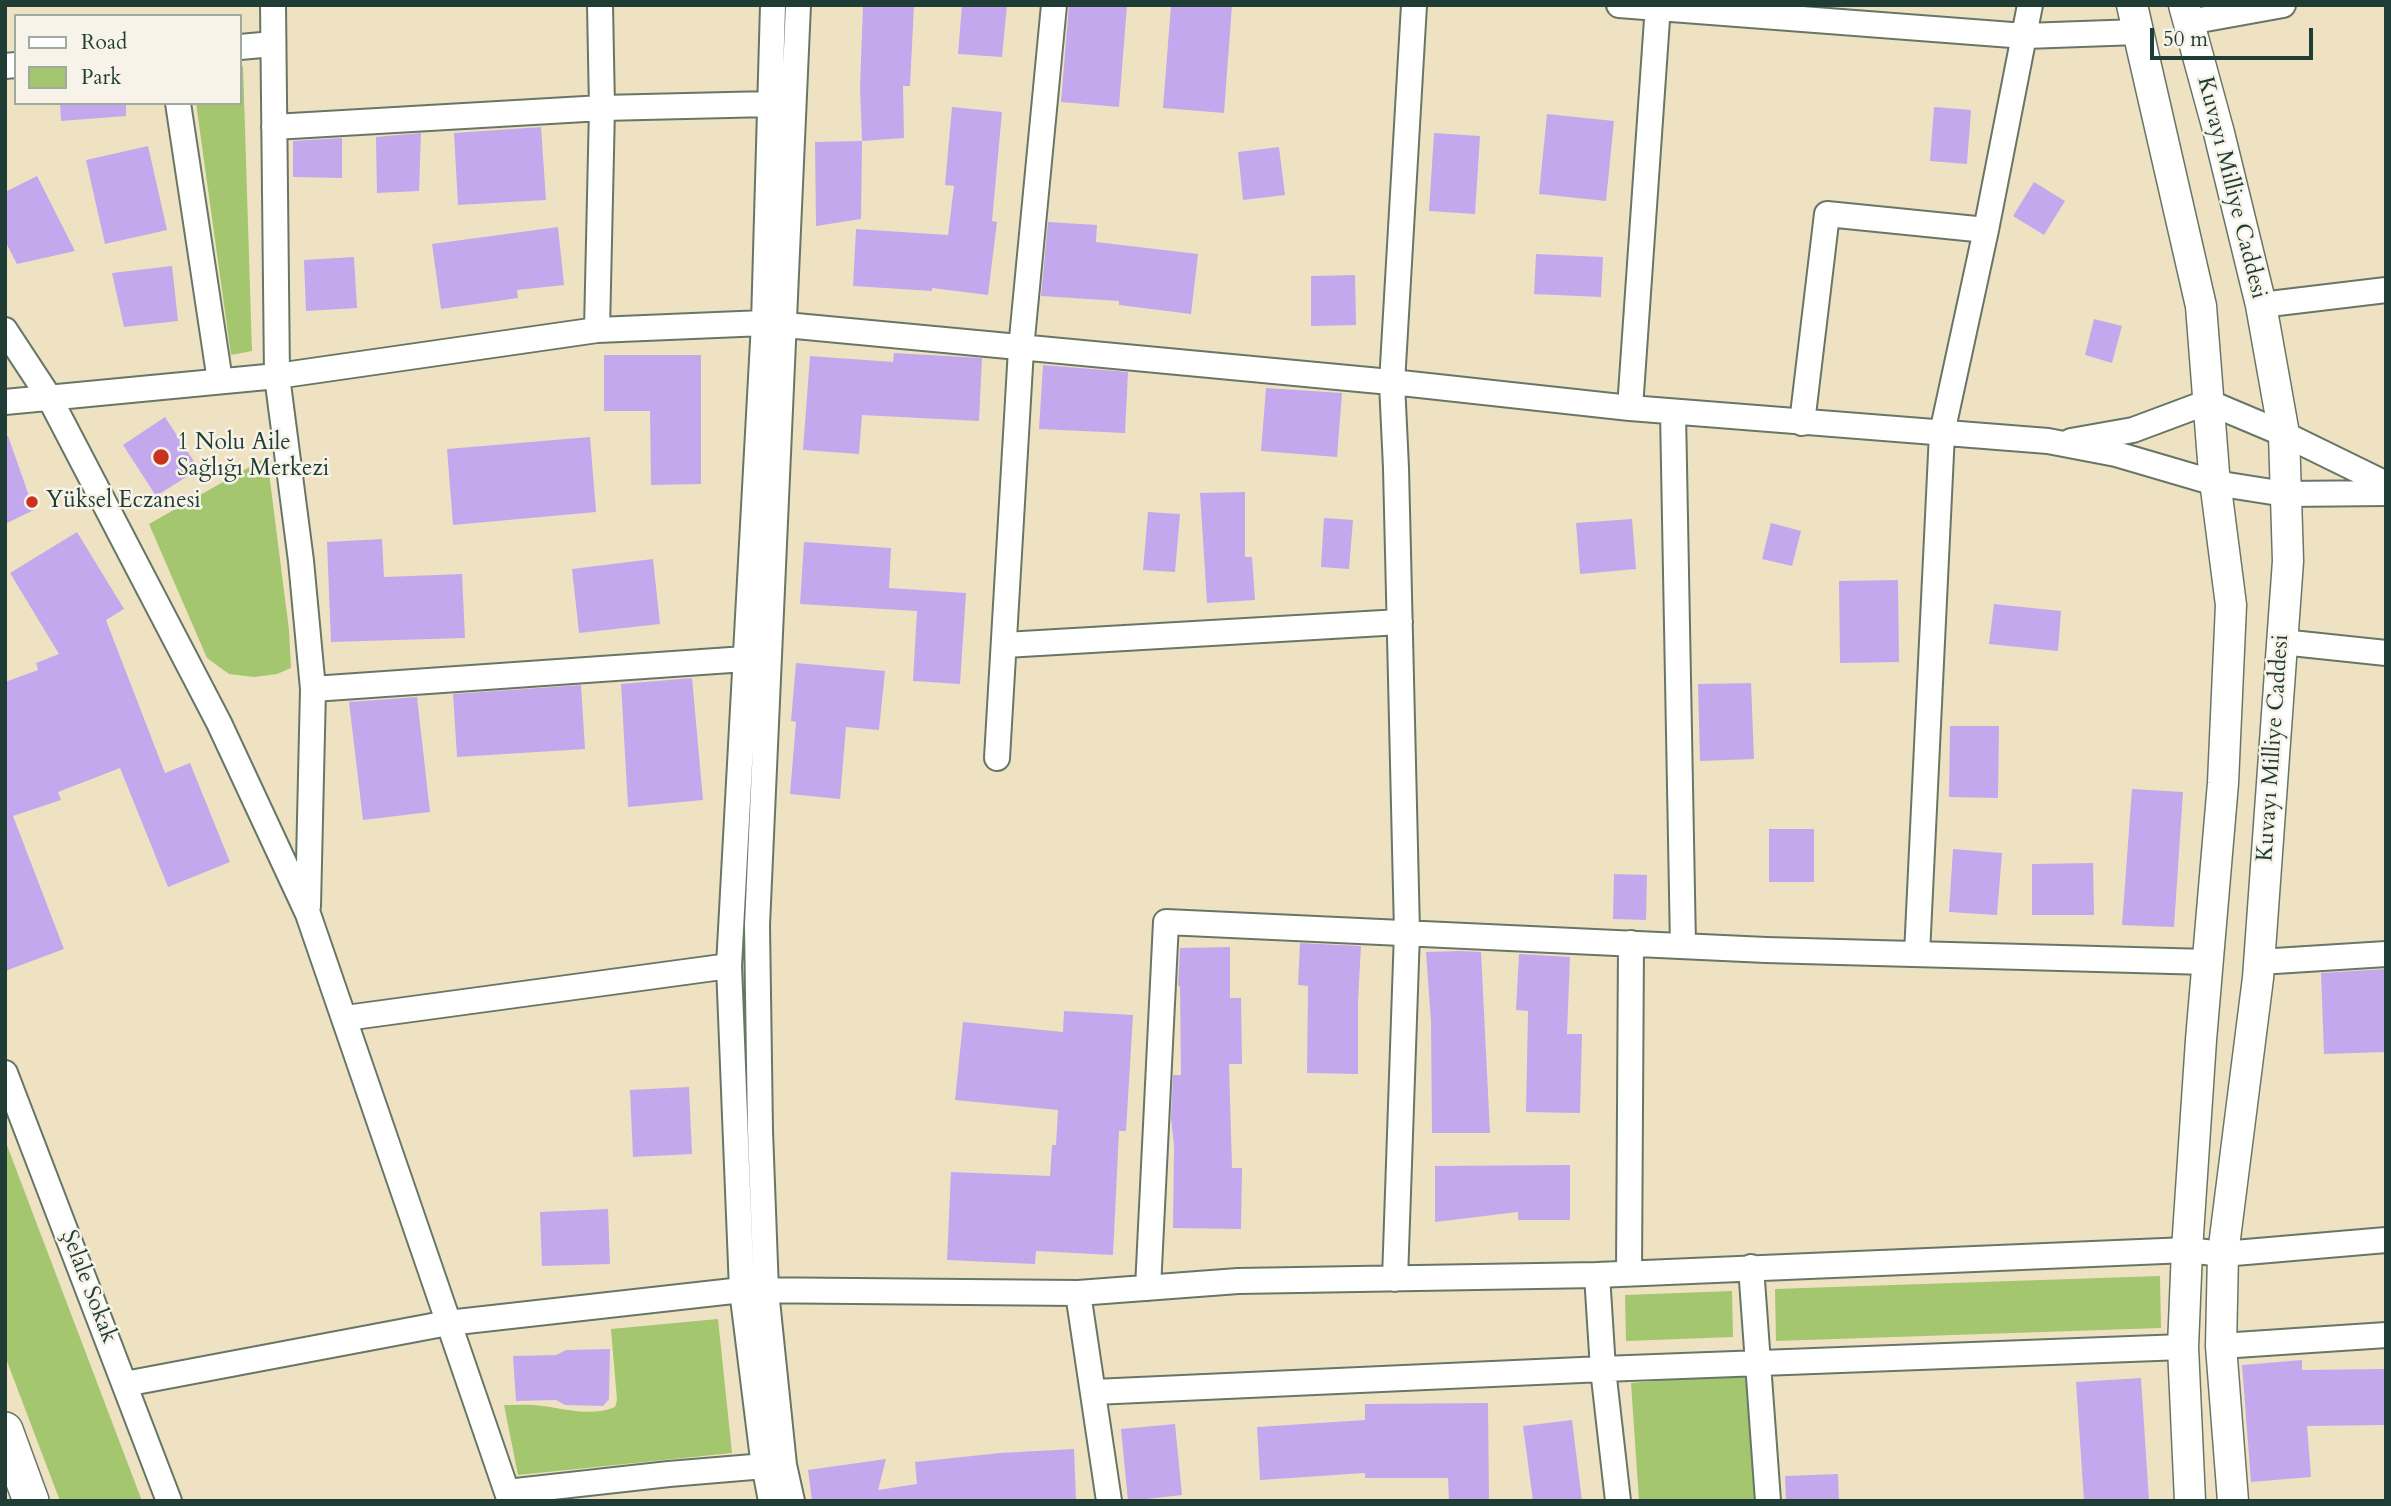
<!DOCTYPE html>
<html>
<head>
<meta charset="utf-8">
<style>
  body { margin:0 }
  #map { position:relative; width:2391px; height:1506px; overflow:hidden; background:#eee2c3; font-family:Cardo,serif }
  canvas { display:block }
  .frame { position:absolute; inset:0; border:7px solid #1f3d34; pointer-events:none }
  .legend { position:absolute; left:14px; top:14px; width:228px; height:91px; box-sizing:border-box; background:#f7f3e8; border:2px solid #a1aaa0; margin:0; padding:9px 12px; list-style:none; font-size:21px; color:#1f3d34 }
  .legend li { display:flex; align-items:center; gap:14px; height:35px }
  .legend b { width:35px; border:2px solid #a1aaa0 }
  .scale { position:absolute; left:2150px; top:28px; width:163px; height:32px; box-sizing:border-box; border:4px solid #1f3d34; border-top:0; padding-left:9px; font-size:21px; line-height:24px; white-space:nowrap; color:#1f3d34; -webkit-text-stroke:5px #f7f3e8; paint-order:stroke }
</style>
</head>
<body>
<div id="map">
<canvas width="2391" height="1506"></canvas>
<div class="frame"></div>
<ul class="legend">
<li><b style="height:9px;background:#fff"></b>Road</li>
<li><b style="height:19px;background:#a3c66f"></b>Park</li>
</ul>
<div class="scale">50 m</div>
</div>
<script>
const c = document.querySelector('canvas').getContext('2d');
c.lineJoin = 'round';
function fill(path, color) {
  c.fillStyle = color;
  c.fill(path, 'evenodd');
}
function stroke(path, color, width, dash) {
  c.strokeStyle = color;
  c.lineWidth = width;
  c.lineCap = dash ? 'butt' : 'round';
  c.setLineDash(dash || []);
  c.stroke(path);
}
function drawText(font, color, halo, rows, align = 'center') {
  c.font = font + ' Cardo,serif';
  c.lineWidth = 5;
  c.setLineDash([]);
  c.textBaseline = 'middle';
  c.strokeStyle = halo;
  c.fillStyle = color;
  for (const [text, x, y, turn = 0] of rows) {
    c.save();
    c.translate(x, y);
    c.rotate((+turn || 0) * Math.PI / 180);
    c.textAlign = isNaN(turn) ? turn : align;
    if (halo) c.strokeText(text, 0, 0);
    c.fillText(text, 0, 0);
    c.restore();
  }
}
const green = new Path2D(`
  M 240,66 L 243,66 L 252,351 L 231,355 L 196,103 L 240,103 Z
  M 267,457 L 289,630 L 291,668 L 277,674 L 254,677 L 229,674 L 207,658 L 149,524 Z
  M 5,1140 L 142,1501 L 60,1501 L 5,1356 Z
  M 2160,1276 L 2161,1328 L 1776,1341 L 1775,1289 Z
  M 1732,1291 L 1733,1337 L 1626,1341 L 1625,1295 Z
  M 718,1319 L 732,1453 L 518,1475 L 504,1405 C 516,1405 530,1404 543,1406 C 566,1409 592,1417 615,1407 L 617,1400 L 611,1329 Z
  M 1746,1374 L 1755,1501 L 1639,1501 L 1631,1383 Z`);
const building = new Path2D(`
  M 863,5 L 914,5 L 910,86 L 903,86 L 904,138 L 862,141 L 860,87 Z
  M 962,5 L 1007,5 L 1002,57 L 958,54 Z
  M 1069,5 L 1127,5 L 1119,107 L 1061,102 Z
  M 1171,5 L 1232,5 L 1224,113 L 1163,108 Z
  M 60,103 L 126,103 L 126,116 L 61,121 Z
  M 952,107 L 1002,112 L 992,221 L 997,222 L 988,295 L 932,288 L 932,291 L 853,286 L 856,229 L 948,235 L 954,186 L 945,185 Z
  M 1934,107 L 1971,110 L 1967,164 L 1930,161 Z
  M 1547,114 L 1614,121 L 1606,201 L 1539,194 Z
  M 541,127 L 546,200 L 458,205 L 454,133 Z
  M 421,133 L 419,191 L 377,193 L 376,137 Z
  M 1434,133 L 1480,136 L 1475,214 L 1429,211 Z
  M 342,138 L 342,178 L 293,177 L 293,141 Z
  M 862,141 L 861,219 L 816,226 L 815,142 Z
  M 148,146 L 167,230 L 105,244 L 86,160 Z
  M 1279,147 L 1285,195 L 1243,200 L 1238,152 Z
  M 37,176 L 75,251 L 17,264 L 5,241 L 5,192 Z
  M 2034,182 L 2065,201 L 2044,235 L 2013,216 Z
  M 1048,222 L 1097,225 L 1096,242 L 1198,254 L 1191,314 L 1119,305 L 1119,301 L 1041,296 Z
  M 558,227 L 564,285 L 517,290 L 518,298 L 441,309 L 432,244 Z
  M 1536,254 L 1603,257 L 1601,297 L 1534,294 Z
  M 354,257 L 357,308 L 306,311 L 304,260 Z
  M 172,266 L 178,321 L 124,327 L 112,273 Z
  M 1355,275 L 1356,325 L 1311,326 L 1311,276 Z
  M 2094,319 L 2122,326 L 2112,363 L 2085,355 Z
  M 894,353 L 982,358 L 979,421 L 862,415 L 859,454 L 803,450 L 810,356 L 893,362 Z
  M 604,355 L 701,355 L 701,484 L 651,485 L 650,411 L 604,411 Z
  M 1043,365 L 1128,372 L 1125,433 L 1039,429 Z
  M 1266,388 L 1342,393 L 1337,457 L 1261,451 Z
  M 165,417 L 199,469 L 156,496 L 123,445 Z
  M 5,436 L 8,436 L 34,510 L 5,524 Z
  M 590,437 L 596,512 L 453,525 L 447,449 Z
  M 1245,492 L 1245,557 L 1252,557 L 1255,600 L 1207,603 L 1200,493 Z
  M 1148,512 L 1180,514 L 1175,572 L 1143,570 Z
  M 1324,518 L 1353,520 L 1349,569 L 1321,567 Z
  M 1632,519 L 1636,569 L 1580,574 L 1576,523 Z
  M 1771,523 L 1801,531 L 1792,566 L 1762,559 Z
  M 77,532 L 124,609 L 106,620 L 165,773 L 190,763 L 230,862 L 168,887 L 120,768 L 58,792 L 61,800 L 13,816 L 64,949 L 5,971 L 5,682 L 38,670 L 36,663 L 59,654 L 10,573 Z
  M 382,539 L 384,577 L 462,574 L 465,638 L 331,642 L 327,542 Z
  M 804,542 L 891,548 L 889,588 L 966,593 L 960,684 L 913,681 L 917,611 L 800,604 Z
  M 653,559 L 660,624 L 579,633 L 572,569 Z
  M 1898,580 L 1899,662 L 1840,663 L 1839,581 Z
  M 1994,604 L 2061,611 L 2058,651 L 1989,644 Z
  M 796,663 L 885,671 L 879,730 L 846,727 L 840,799 L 790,794 L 796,722 L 791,721 Z
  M 692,678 L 703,800 L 628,807 L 621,684 Z
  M 1751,683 L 1754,759 L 1700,761 L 1698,684 Z
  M 581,685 L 585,749 L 457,757 L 453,694 Z
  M 417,697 L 430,812 L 363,820 L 349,702 Z
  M 1950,726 L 1999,726 L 1998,798 L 1949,797 Z
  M 2132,789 L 2183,792 L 2174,927 L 2122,925 Z
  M 1769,829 L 1814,829 L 1814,882 L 1769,882 Z
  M 1953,849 L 2002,853 L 1997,915 L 1949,912 Z
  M 2093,863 L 2094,915 L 2032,915 L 2032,864 Z
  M 1614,874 L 1647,875 L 1646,920 L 1613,919 Z
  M 1300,943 L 1361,946 L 1358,1001 L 1358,1074 L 1307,1073 L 1308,986 L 1298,985 Z
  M 1230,947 L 1230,998 L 1241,998 L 1242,1064 L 1229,1064 L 1232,1168 L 1242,1168 L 1241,1229 L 1173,1228 L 1174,1146 L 1171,1118 L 1173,1075 L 1181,1075 L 1180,986 L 1178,986 L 1180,948 Z
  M 1460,951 L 1481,952 L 1490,1133 L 1432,1133 L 1431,1022 L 1426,952 Z
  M 1519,954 L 1570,957 L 1567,1034 L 1582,1034 L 1580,1113 L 1526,1112 L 1528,1011 L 1516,1010 Z
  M 2386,969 L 2386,1052 L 2324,1054 L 2321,973 Z
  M 1064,1011 L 1133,1015 L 1126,1131 L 1119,1131 L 1113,1255 L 1036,1251 L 1035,1264 L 947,1260 L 951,1172 L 1050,1176 L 1052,1145 L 1056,1145 L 1058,1110 L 955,1100 L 963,1022 L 1063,1032 Z
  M 689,1087 L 692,1154 L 633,1157 L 630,1090 Z
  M 1570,1165 L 1570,1220 L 1518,1220 L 1518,1212 L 1435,1222 L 1435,1166 Z
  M 608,1209 L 610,1264 L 542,1266 L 540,1212 Z
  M 610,1349 L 609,1399 L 603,1406 L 565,1405 L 556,1400 L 516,1401 L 513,1356 L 556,1355 L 566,1350 Z
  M 2302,1360 L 2302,1370 L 2384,1369 L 2385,1425 L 2307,1426 L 2311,1477 L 2251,1482 L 2242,1365 Z
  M 2141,1378 L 2149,1501 L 2084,1501 L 2076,1382 Z
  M 1488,1403 L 1489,1501 L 1449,1501 L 1448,1478 L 1365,1478 L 1365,1473 L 1260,1480 L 1257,1427 L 1365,1420 L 1365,1404 Z
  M 1572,1420 L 1582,1501 L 1533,1501 L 1523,1426 Z
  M 1175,1424 L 1182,1495 L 1128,1501 L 1121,1429 Z
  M 1074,1449 L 1076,1501 L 812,1501 L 808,1470 L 886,1459 L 878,1490 L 917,1484 L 915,1462 L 1000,1453 Z
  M 1838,1474 L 1839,1501 L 1786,1501 L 1785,1476 Z`);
const minor = new Path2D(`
  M 273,5 L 277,376 L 301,561 L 313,689 L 308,906
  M 1619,5 L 2025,36 L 2138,32
  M 2189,22 L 2283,5
  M 240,47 L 273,44
  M 5,66 L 16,65
  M 178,103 L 220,381
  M 274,127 L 602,108 L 770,104
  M 2261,305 L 2386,290
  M 5,330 L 49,397 L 219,723 L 308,914 L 510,1501
  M 597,330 L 602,108 L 600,5
  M 5,402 L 277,376 L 597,330 L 764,323 L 1401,383 L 1630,408 L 2048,441 L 2116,454 L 2215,483 L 2285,494 L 2386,493
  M 1630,408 L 1658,5
  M 1673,412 L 1683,946
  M 1802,423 L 1827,214 L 1986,230
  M 2071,441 L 2133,430 L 2208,402 L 2284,434 L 2386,484
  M 2282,642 L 2386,653
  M 1005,645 L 1400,622
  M 313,689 L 745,659
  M 997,758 L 1021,349 L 1054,5
  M 1917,954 L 1942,433 L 1986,230 L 2030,5
  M 2259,962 L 2386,954
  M 346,1018 L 729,966
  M 5,1073 L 169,1501
  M 1751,1267 L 1768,1501
  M 1629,1273 L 1631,943
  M 1597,1275 L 1603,1369 L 1618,1501
  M 1395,1279 L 1407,932 L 1396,468 L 1392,383 L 1414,5
  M 1148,1288 L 1166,922 L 1766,950 L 2208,962
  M 1078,1293 L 1109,1501
  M 2221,1346 L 2386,1335
  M 125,1384 L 448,1323 L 742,1290 L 1078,1293 L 1238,1281 L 1597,1275 L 2187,1250 L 2223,1254 L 2386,1240
  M 1094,1392 L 1603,1369 L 2183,1347
  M 507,1492 L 669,1474 L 765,1466
  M 771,1501 L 763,1459 L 742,1290 L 729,966 L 764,323 L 773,5
  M 792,1501 L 784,1465 L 766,1291 L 760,1131 L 757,925 L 798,5`);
const major = new Path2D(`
  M 2132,5 L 2201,306 L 2214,473 L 2231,605 L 2223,783 L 2201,1040 L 2187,1250 L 2183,1347 L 2190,1501
  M 2184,5 L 2219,133 L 2261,305 L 2284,434 L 2288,561 L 2258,978 L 2223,1254 L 2221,1346 L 2233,1501`);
const highway = new Path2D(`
  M 5,1430 L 31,1501`);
const markers = [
  [161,457,9,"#c8321e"],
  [32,502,7,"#c8321e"]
];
const streetNames = [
  ["Kuvayı Milliye Caddesi",2231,188,76],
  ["Kuvayı Milliye Caddesi",2274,748,-86],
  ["Şelale Sokak",88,1287,69]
];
const poiNames = [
  ["1 Nolu Aile",177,444],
  ["Sağlığı Merkezi",177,470],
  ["Yüksel Eczanesi",46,502]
];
fill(green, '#a3c66f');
fill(building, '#c4a8ee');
stroke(minor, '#677766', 28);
stroke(major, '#677766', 33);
stroke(highway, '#677766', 38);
stroke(minor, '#fff', 24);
stroke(major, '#fff', 30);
stroke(highway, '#fff', 35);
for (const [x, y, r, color] of markers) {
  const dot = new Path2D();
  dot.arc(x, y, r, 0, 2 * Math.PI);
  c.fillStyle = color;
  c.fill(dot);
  stroke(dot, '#f7f3e8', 2.5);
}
drawText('23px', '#1f3d34', '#f7f3e8', streetNames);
drawText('23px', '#1f3d34', '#f7f3e8', poiNames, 'left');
</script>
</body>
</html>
